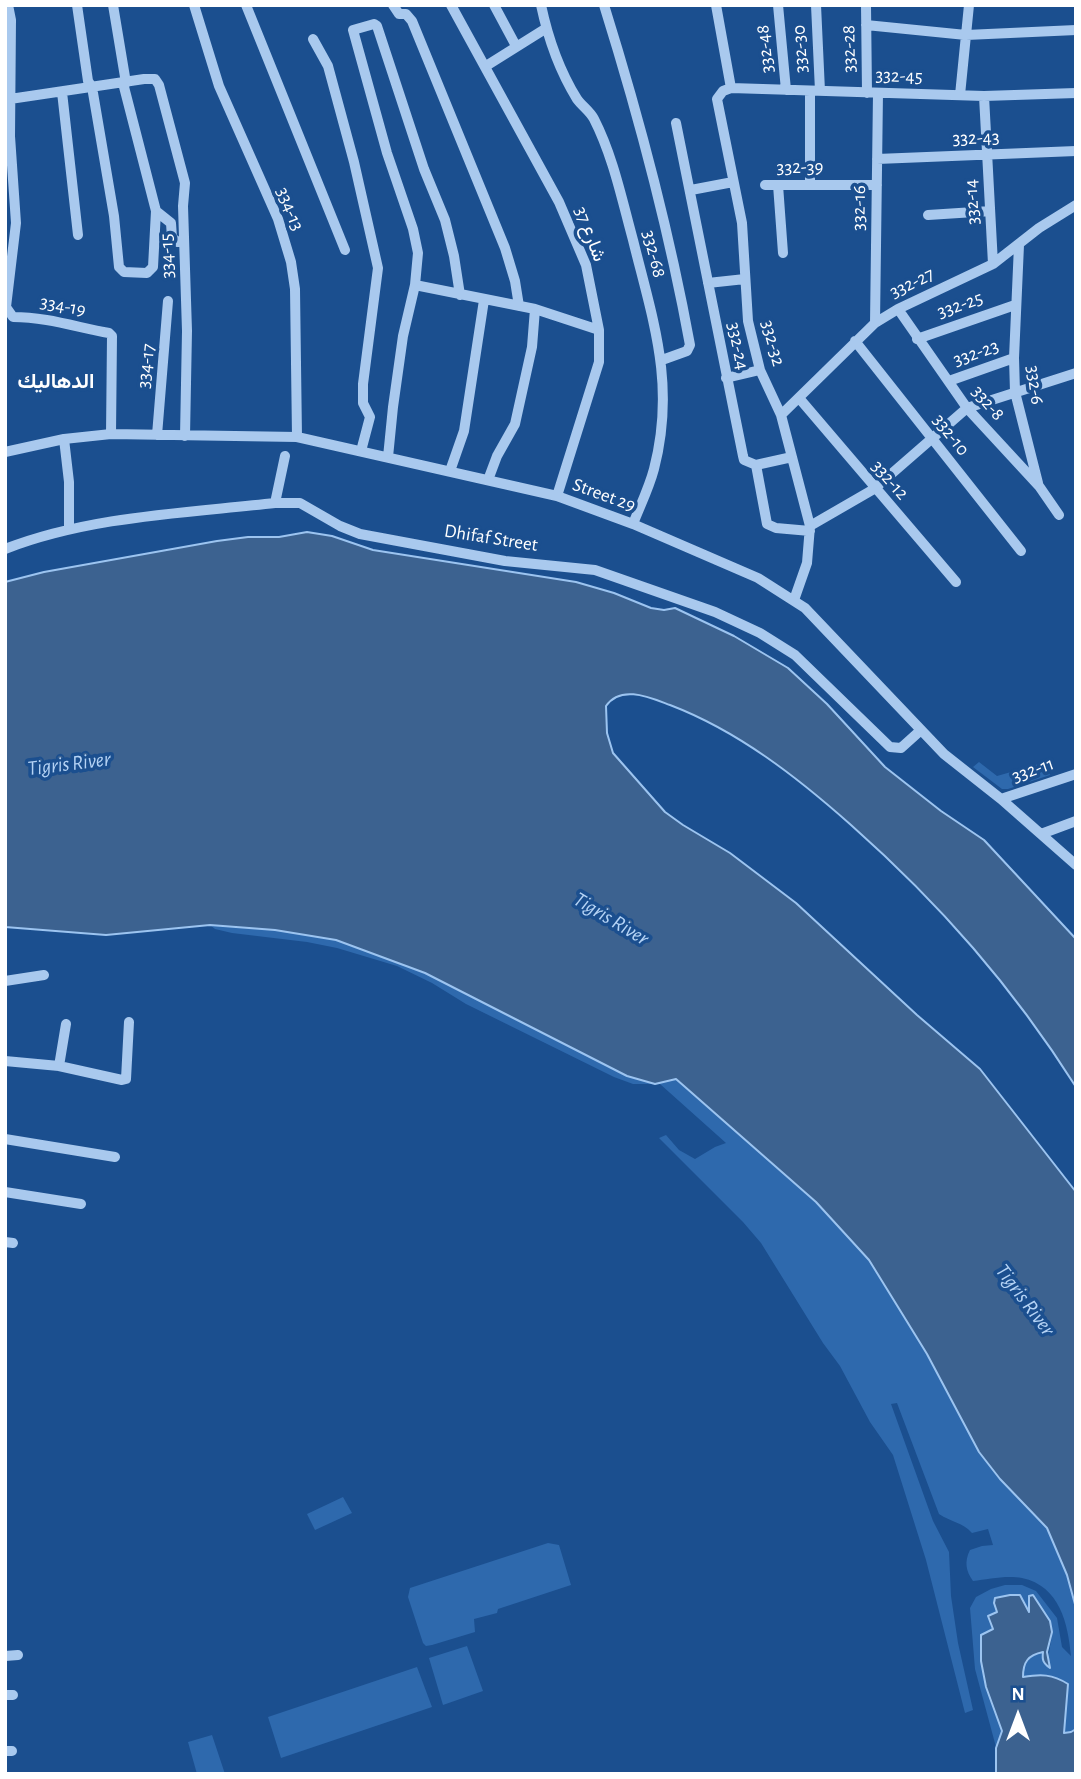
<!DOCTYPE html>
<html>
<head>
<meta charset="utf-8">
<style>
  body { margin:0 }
  #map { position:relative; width:1081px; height:1779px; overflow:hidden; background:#1b4f8f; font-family:"Alegreya Sans",sans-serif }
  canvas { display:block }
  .frame { position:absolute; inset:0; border:7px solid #fff; pointer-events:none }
  .north { position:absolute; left:983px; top:1681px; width:70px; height:70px; -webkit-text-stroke:5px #1b4f8f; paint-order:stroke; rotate:0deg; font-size:19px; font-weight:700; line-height:28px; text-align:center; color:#fff }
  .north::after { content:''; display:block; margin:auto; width:24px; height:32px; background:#fff; clip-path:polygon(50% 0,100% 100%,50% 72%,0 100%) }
</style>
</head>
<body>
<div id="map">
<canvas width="1081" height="1779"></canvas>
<div class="frame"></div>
<div class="north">N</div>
</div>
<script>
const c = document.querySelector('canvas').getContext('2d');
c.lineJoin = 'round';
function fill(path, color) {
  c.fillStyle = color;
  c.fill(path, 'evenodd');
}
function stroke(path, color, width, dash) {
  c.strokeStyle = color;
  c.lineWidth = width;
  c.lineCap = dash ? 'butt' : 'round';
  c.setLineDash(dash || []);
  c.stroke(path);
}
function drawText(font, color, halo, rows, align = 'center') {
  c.font = font + ' "Alegreya Sans",Vazirmatn,sans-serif';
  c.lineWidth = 7;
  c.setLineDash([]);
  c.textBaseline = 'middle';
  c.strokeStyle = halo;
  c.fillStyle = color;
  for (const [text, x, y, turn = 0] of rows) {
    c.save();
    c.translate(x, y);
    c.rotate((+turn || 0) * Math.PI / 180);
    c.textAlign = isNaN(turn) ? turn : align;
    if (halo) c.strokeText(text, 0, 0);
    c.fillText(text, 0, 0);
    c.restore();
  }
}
const green = new Path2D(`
  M 979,762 L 997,776 L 1039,764 L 1047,766 L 1050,775 L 1008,789 L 1002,789 L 973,767 Z
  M 213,908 L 376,950 L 664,1065 L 836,1209 L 1051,1518 L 1076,1602 L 1076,1742 L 1064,1734 L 1068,1684 L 1023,1678 L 1023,1667 L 1027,1659 L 1043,1651 L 1042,1658 L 1044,1664 L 1049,1662 C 1047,1649 1056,1634 1050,1622 C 1046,1615 1035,1608 1029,1603 L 1029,1612 L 1023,1599 L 997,1612 L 993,1629 L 981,1635 L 981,1661 L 1002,1731 L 996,1774 L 996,1747 L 975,1669 L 970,1608 L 976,1597 L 991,1589 L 1005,1585 L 1022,1585 L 1036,1591 L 1057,1618 L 1062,1647 L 1071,1656 C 1068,1624 1060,1586 1022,1578 C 1007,1575 988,1579 973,1581 C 966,1571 964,1562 970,1550 L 982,1546 L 993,1545 L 988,1529 L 972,1533 C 962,1522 951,1522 939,1514 L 897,1403 L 891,1404 L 933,1521 L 949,1552 L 951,1596 L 958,1643 L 973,1710 L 965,1713 L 926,1560 L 893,1455 L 870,1422 L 840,1366 L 823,1343 L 761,1243 L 743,1222 L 659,1138 L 666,1135 L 679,1150 L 695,1159 L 715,1147 L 726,1143 L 660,1084 L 633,1084 L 614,1077 L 466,1004 L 432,983 L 397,966 L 337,948 L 307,942 L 232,933 L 215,929 L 210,925 L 5,927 Z
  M 343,1497 L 352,1513 L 315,1530 L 307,1514 Z
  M 548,1543 L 559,1545 L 571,1585 L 498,1609 L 497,1613 L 474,1619 L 475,1632 L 432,1645 L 426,1646 L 423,1643 L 408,1597 L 410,1588 Z
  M 467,1646 L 483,1691 L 443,1705 L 429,1658 Z
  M 417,1667 L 432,1707 L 281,1758 L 268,1717 Z
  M 212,1735 L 225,1774 L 197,1774 L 188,1742 Z`);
const water = new Path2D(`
  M 307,532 L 332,536 L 373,550 L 576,582 L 614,593 L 651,608 L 664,610 L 675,608 L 734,636 L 788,668 L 827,704 L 885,767 L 941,811 L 984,840 L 1076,939 L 1076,1087 C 1012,986 940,904 851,825 C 797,777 738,731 670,705 C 651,698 621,684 606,706 L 607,733 L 613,753 L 665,812 L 683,825 L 730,853 L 796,903 L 917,1015 L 980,1069 L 1076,1192 L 1076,1608 L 1067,1575 L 1047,1528 L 1000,1479 L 979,1452 L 927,1354 L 869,1260 L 816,1202 L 676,1079 L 655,1084 L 627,1076 L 425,973 L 336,940 L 275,930 L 210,925 L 106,935 L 5,927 L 5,582 L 44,572 L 217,541 L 248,537 L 279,537 Z
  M 1010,1595 L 1020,1595 L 1029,1612 L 1029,1596 L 1033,1595 L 1050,1621 L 1052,1632 L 1047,1652 L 1050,1668 C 1043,1663 1042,1660 1043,1652 C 1028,1655 1023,1662 1023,1677 C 1041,1674 1052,1674 1068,1684 L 1064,1733 L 1071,1732 L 1076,1729 L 1076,1774 L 996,1774 L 996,1748 L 1002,1731 L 986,1687 L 981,1661 L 981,1635 L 993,1629 L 988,1616 L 997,1612 L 994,1603 L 995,1598 Z`);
const minor = new Path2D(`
  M 8,5 L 11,20 L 10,136 L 16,223 L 6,307 L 13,317 C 46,317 76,327 109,333 L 112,336 L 111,434
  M 77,5 L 88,81 L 92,87 L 114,216 L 119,267 L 124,272 L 147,273 L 153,267 L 156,211 L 123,83
  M 113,5 L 126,83
  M 194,5 L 219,86 L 278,219 L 291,262 L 295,289 L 297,437
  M 246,5 L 345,250
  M 393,5 L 399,14 L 406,14 L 412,21 L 505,248 L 515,281 L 519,306
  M 451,5 L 559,202 L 586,265 L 599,330 L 599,362 L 557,496
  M 494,5 L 516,46
  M 541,5 C 548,38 559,70 577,99 C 582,106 590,111 594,119 C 613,156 622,200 633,240 C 653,321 676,384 654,469 C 649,488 640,506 633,524
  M 604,5 C 639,117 669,230 690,345 L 687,351 L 662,360
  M 716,5 L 731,88
  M 778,5 L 786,90
  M 816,5 L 820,91
  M 866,5 L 867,93
  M 866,25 L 966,35 L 1076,30
  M 313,39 L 328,66 L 354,162 L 378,268 L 363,384 L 363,403 L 370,417 L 361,451
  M 486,66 L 545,29
  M 810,91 L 810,185
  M 62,92 L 78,235
  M 960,95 L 969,5
  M 984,96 L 993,264
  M 10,99 L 144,79 L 155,79 L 159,85 L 185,183 L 183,206 L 187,331 L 185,436
  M 676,123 L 743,456 L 744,460 L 756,465 L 767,524 L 776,528 L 810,531
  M 877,159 L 1076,151
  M 765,185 L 877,185
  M 778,185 L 783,253
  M 691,190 L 733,182
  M 156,211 L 171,223 L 172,238 L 178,242 L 184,241
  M 928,215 L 990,211
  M 1019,245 L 1014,358 L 1015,392 L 1038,483
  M 708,283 L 745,279
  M 415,285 L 535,309 L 599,330
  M 898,309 L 967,408 L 1039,486 L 1059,515
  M 875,323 L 878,93
  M 917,339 L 1015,305
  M 855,341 L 1021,551
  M 726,378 L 760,370
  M 949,381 L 1014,358
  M 799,398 L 956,582
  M 781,415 L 875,323 L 898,309 L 993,264 L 1039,228 L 1076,205
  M 157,435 L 168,301
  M 64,439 L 69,482 L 69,529
  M 5,452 L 64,439 L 111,434 L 297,437 L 557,496 L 633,524 L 758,578 L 805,608 L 944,754 L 1001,799 L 1076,865
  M 388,457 L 393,407 L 403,336 L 415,285 L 418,253 L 413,229 L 387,153 L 353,30 L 374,24 L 377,26 L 424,169 L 445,220 L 454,256 L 460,295
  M 756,465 L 792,457
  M 450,471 L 464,431 L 484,300
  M 488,480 L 497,456 L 515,424 L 532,347 L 535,309
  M 275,503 L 285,456
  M 810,526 L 874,489 L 967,408 L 1076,373
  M 5,549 C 90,516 186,513 275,503 L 300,503 L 340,526 L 360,534 L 505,561 L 595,570 L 715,612 L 760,633 L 795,655 L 890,747 L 901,748 L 921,730
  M 794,600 L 807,563 L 810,526 L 781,415 L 760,370 L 748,321 L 742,223 L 717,99 L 723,91 L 731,88 L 984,96 L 1076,93
  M 1001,799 L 1076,774
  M 1041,834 L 1076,821
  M 5,981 L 44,975
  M 5,1061 L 59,1066 L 122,1080 L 126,1079 L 129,1022
  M 59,1066 L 66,1024
  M 5,1139 L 115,1157
  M 5,1192 L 81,1204
  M 5,1242 L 13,1243
  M 5,1656 L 18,1655
  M 5,1695 L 13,1695
  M 5,1751 L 12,1751`);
const streetNames = [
  ["332-48",765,49,-96],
  ["332-30",800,49,-93],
  ["332-28",849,49,-91],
  ["332-45",899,76,2],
  ["332-43",976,138,-2],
  ["332-39",800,167],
  ["332-14",972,202,-93],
  ["332-16",859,208,-89],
  ["334-13",290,209,68],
  ["شارع 37",590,234,69],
  ["332-68",654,254,76],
  ["334-15",167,256,-92],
  ["332-27",912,283,-26],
  ["332-25",960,305,-19],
  ["334-19",63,306,11],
  ["332-32",773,343,75],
  ["332-24",738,346,79],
  ["332-23",976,353,-19],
  ["334-17",146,366,-83],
  ["332-6",1035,385,83],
  ["332-8",988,403,50],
  ["332-10",951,435,52],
  ["332-12",890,480,49],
  ["Street 29",604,495,20],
  ["Dhifaf Street",491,538,9],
  ["332-11",1033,770,-19]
];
const neighbourhoodNames = [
  ["الدهاليك",56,382]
];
const waterNames = [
  ["Tigris River",69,764,-7],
  ["Tigris River",611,919,31],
  ["Tigris River",1025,1300,53]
];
fill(green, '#2e69ad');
fill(water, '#3c6290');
stroke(water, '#9cc4f0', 2);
stroke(minor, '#a9c9ee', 10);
drawText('19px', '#fff', '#1b4f8f', streetNames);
drawText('bold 21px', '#fff', '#1b4f8f', neighbourhoodNames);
drawText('italic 21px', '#b5d3f5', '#1b4f8f', waterNames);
</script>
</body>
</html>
